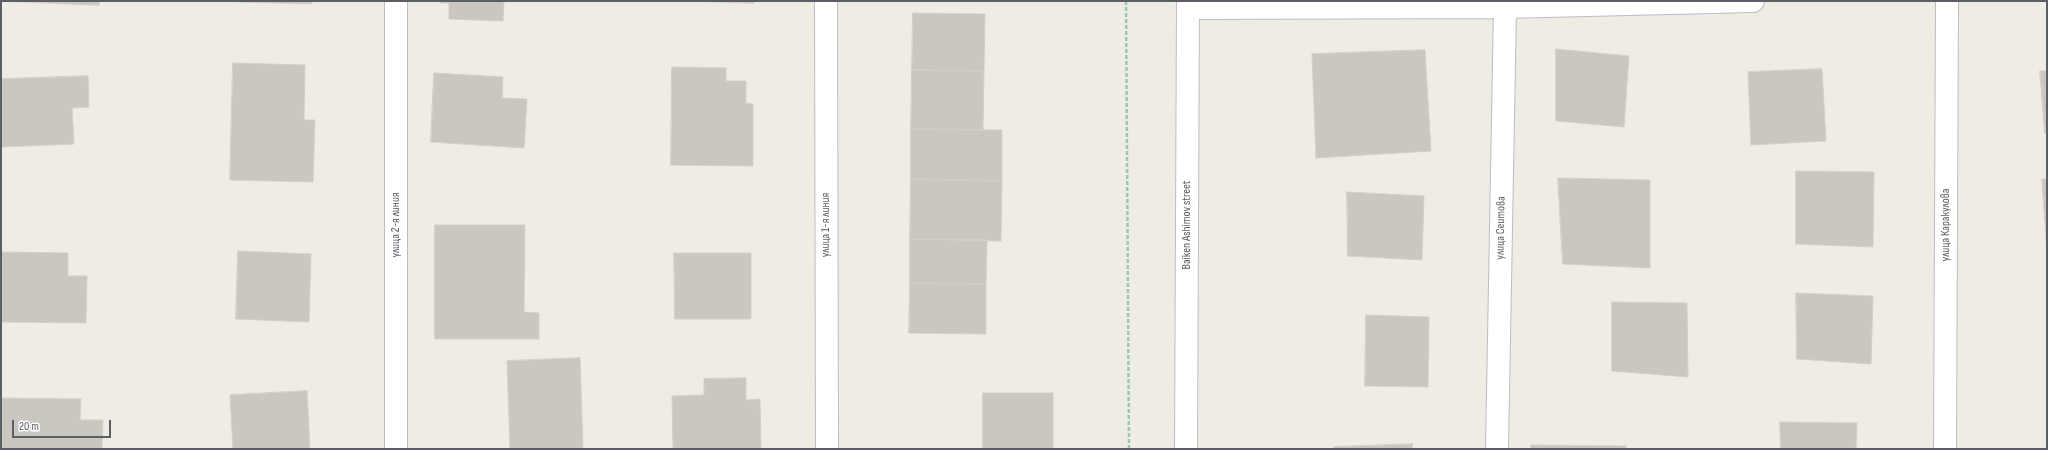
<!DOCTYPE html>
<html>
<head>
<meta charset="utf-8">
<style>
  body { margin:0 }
  #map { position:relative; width:2048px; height:450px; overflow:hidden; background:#efede3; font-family:"Sofia Sans Condensed",sans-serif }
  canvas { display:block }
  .frame { position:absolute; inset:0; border:2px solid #5b5e65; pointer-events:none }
  .scale { position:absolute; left:12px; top:420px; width:99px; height:18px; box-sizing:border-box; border:2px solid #5b5e65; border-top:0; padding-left:5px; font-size:12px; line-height:14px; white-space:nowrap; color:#5b5e65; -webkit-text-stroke:3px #fff; paint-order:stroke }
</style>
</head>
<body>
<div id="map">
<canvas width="2048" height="450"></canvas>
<div class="frame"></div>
<div class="scale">20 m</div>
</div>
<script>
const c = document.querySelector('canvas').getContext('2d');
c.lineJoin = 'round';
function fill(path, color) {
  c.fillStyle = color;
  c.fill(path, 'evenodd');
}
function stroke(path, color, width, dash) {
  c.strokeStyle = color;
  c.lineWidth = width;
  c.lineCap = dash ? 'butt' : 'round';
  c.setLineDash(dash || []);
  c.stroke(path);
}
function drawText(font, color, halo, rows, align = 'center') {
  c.font = font + ' "Sofia Sans Condensed",sans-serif';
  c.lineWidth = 3.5;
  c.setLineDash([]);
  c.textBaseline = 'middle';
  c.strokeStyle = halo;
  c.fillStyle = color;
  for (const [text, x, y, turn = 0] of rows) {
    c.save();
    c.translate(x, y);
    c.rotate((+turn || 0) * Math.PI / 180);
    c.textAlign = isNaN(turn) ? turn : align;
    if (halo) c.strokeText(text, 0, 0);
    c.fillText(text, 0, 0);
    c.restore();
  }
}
const building = new Path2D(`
  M 1,1 L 100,1 L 99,5 Z
  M 239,1 L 312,1 L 312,4 L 239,2 Z
  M 441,1 L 504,1 L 503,21 L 449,19 L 449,3 L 441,3 Z
  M 694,1 L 754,1 L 754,3 Z
  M 913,13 L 985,14 L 984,71 L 912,70 Z
  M 1556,49 L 1629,56 L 1624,127 L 1556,121 Z
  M 1425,50 L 1431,151 L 1316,158 L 1312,54 Z
  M 233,63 L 305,65 L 304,120 L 315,120 L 313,182 L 230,180 Z
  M 672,67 L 726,68 L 726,81 L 746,81 L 746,103 L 753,104 L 753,166 L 671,165 Z
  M 1822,69 L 1826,141 L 1751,145 L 1748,72 Z
  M 912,70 L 984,71 L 983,130 L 911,129 Z
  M 2040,71 L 2047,71 L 2047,133 L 2045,133 Z
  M 434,73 L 503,77 L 502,98 L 527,99 L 524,148 L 431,142 Z
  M 88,76 L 89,107 L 72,108 L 74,144 L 1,147 L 1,79 Z
  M 911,129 L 1002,130 L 1002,181 L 911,179 Z
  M 1796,171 L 1874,172 L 1873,247 L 1796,244 Z
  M 1558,178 L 1650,180 L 1650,268 L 1563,264 Z
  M 911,179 L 1002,181 L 1001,241 L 910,239 Z
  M 2042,179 L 2047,179 L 2047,250 Z
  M 1347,192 L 1424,196 L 1422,260 L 1348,256 Z
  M 435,225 L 525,225 L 524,312 L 539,313 L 539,339 L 435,339 Z
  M 910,239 L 987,240 L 986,284 L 910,283 Z
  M 238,251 L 311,254 L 309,322 L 236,319 Z
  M 1,252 L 68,253 L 68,276 L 87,276 L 86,323 L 1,322 Z
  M 674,253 L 751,253 L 751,319 L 675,319 Z
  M 910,283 L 986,284 L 986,334 L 909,333 Z
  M 1796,293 L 1873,296 L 1871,364 L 1797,359 Z
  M 1612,302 L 1687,303 L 1688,377 L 1612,371 Z
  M 1366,315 L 1429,317 L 1428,387 L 1365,386 Z
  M 580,358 L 583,449 L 510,449 L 507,361 Z
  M 746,378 L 746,400 L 760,399 L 761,449 L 673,449 L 672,396 L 704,395 L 704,379 Z
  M 307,391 L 310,449 L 233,449 L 230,395 Z
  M 983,393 L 1053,393 L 1053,449 L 983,449 Z
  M 1,398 L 81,399 L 80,420 L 103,420 L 102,449 L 1,449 Z
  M 1780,422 L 1857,423 L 1856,449 L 1781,449 Z
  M 1413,444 L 1412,449 L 1334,449 L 1334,447 Z
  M 1531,445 L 1626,446 L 1626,449 L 1531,449 Z`);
const path = new Path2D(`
  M 1126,1 L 1129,449`);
const minor = new Path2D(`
  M 826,1 L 827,449
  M 1188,8 L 1505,7 L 1753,1
  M 396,449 L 396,1
  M 1497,449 L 1505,7
  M 1945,449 L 1947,1`);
const secondary = new Path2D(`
  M 1186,449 L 1188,1`);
const streetNames = [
  ["улица 2-я линия",396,225,-90],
  ["улица 1-я линия",826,225,-90],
  ["Baiken Ashimov street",1187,225,-90],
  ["улица Каракулова",1946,225,-90],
  ["улица Сеитова",1501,228,-89]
];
fill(building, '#cac7c0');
stroke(building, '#d4d0c1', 1);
stroke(minor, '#bbbcc3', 24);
stroke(secondary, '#bcbec5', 24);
stroke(path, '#96caaa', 2.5, [4, 2]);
stroke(minor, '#fff', 22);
stroke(secondary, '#fff', 22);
drawText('12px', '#5b5e65', '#fff', streetNames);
</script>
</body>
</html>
